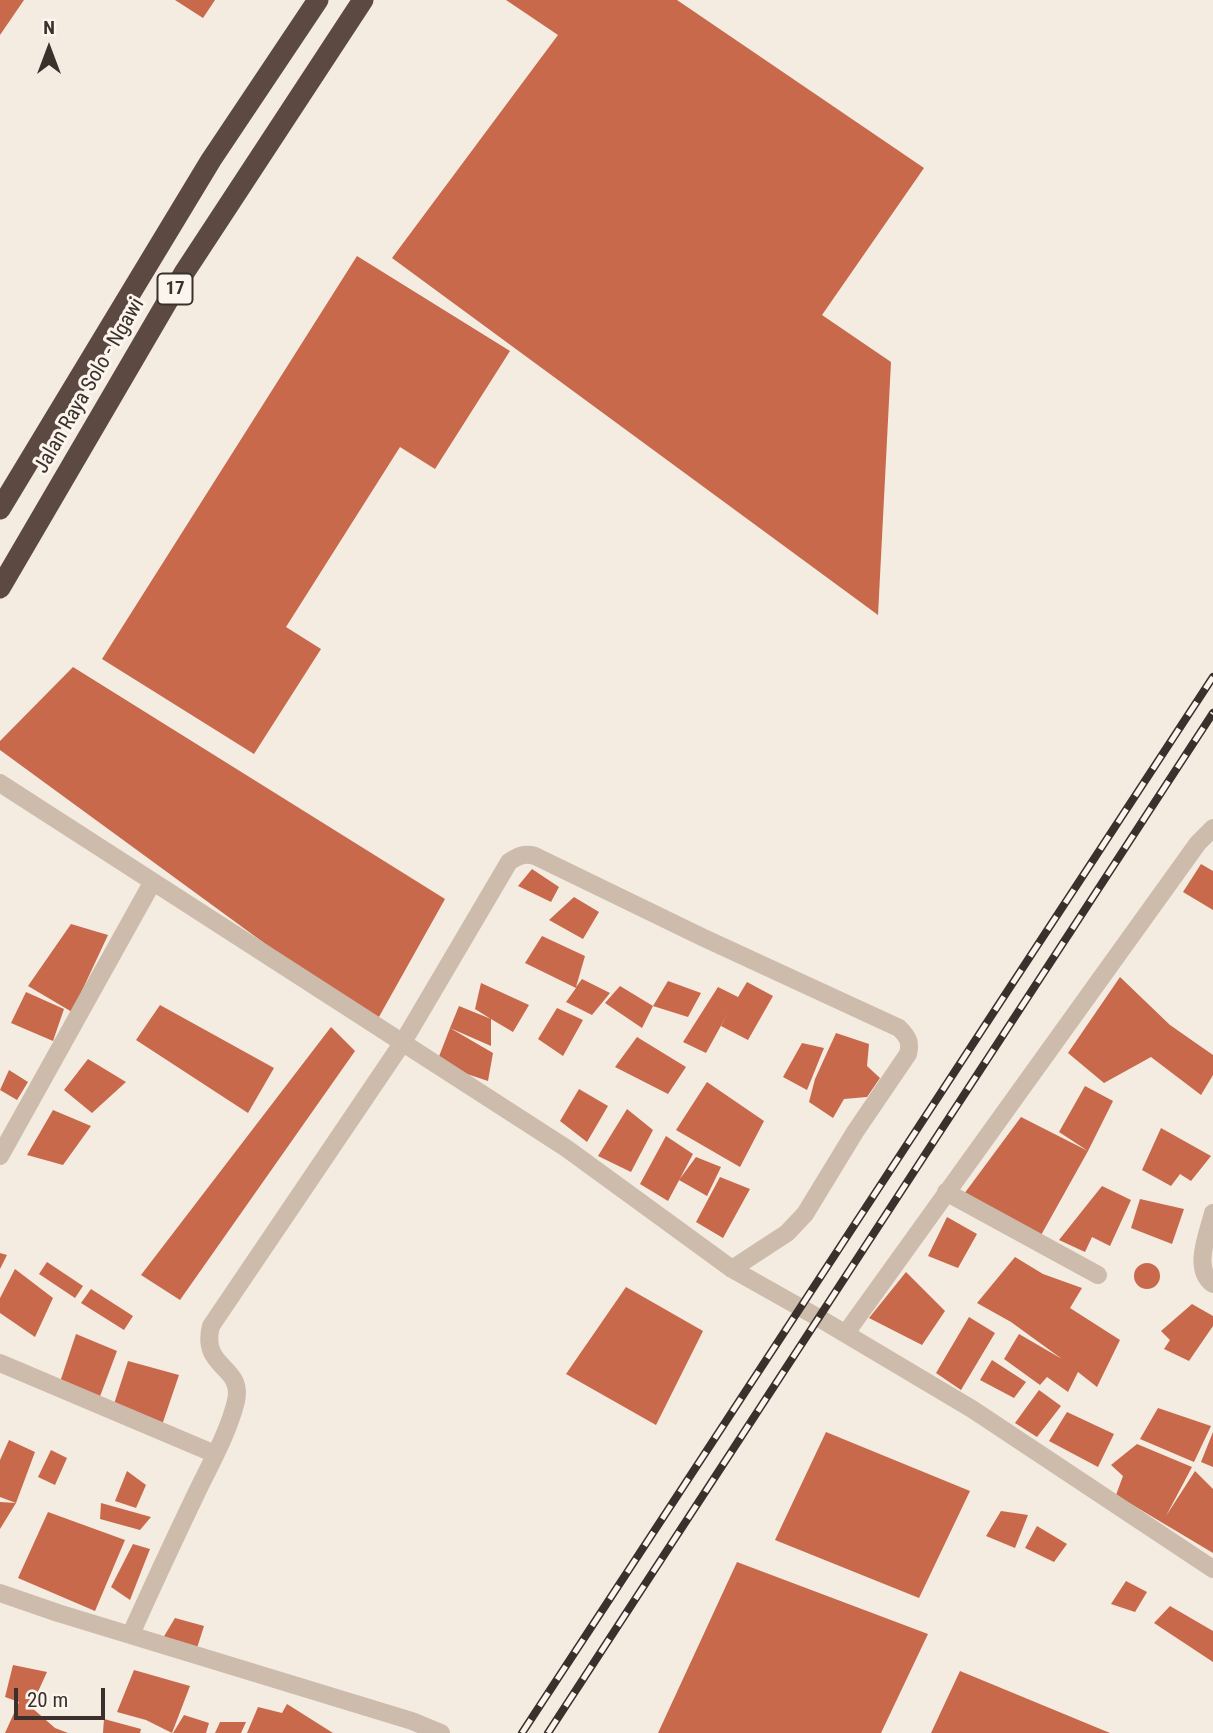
<!DOCTYPE html>
<html>
<head>
<meta charset="utf-8">
<style>
  body { margin:0 }
  #map { position:relative; width:1213px; height:1733px; overflow:hidden; background:#f4ebe1; font-family:"Roboto Condensed",sans-serif }
  canvas { display:block }
  .north { position:absolute; left:14px; top:14px; width:70px; height:70px; -webkit-text-stroke:5px #fbf5ee; paint-order:stroke; rotate:0deg; font-size:19px; font-weight:700; line-height:28px; text-align:center; color:#3b302b }
  .north::after { content:''; display:block; margin:auto; width:24px; height:32px; background:#3b302b; clip-path:polygon(50% 0,100% 100%,50% 72%,0 100%) }
  .scale { position:absolute; left:14px; top:1688px; width:91px; height:32px; box-sizing:border-box; border:4px solid #3b302b; border-top:0; padding-left:9px; font-size:21px; line-height:24px; white-space:nowrap; color:#3b302b; -webkit-text-stroke:5px #fbf5ee; paint-order:stroke }
</style>
</head>
<body>
<div id="map">
<canvas width="1213" height="1733"></canvas>
<div class="north">N</div>
<div class="scale">20 m</div>
</div>
<script>
const c = document.querySelector('canvas').getContext('2d');
c.lineJoin = 'round';
function fill(path, color) {
  c.fillStyle = color;
  c.fill(path, 'evenodd');
}
function stroke(path, color, width, dash) {
  c.strokeStyle = color;
  c.lineWidth = width;
  c.lineCap = dash ? 'butt' : 'round';
  c.setLineDash(dash || []);
  c.stroke(path);
}
function drawText(font, color, halo, rows, align = 'center') {
  c.font = font + ' "Roboto Condensed",sans-serif';
  c.lineWidth = 6;
  c.setLineDash([]);
  c.textBaseline = 'middle';
  c.strokeStyle = halo;
  c.fillStyle = color;
  for (const [text, x, y, turn = 0] of rows) {
    c.save();
    c.translate(x, y);
    c.rotate((+turn || 0) * Math.PI / 180);
    c.textAlign = isNaN(turn) ? turn : align;
    if (halo) c.strokeText(text, 0, 0);
    c.fillText(text, 0, 0);
    c.restore();
  }
}
const building = new Path2D(`
  M 0,0 L 24,0 L 0,35 Z
  M 175,0 L 215,0 L 203,18 Z
  M 506,0 L 677,0 L 924,168 L 822,315 L 891,362 L 878,615 L 392,258 L 558,35 Z
  M 357,256 L 510,351 L 435,469 L 400,447 L 286,627 L 321,649 L 254,754 L 102,659 Z
  M 73,667 L 445,899 L 375,1024 L 0,750 L 0,741 Z
  M 1201,864 L 1213,871 L 1213,910 L 1183,892 Z
  M 532,869 L 559,887 L 551,902 L 518,886 Z
  M 574,897 L 599,912 L 583,939 L 549,920 Z
  M 71,924 L 108,935 L 72,1012 L 28,986 Z
  M 542,936 L 585,956 L 576,987 L 582,979 L 610,993 L 592,1015 L 566,1002 L 576,988 L 525,963 Z
  M 1120,977 L 1170,1025 L 1213,1055 L 1213,1075 L 1201,1095 L 1151,1057 L 1104,1083 L 1068,1053 Z
  M 668,981 L 701,993 L 688,1017 L 653,1006 L 642,1028 L 605,1003 L 620,986 L 653,1006 Z
  M 747,982 L 773,996 L 748,1040 L 721,1026 L 729,1011 L 706,1053 L 683,1042 L 718,987 L 738,997 Z
  M 481,983 L 529,1005 L 513,1032 L 491,1019 L 491,1046 L 450,1028 L 459,1006 L 491,1019 L 475,1009 Z
  M 26,992 L 64,1009 L 53,1041 L 11,1023 Z
  M 160,1005 L 274,1068 L 248,1113 L 136,1040 Z
  M 557,1008 L 583,1020 L 563,1056 L 538,1039 Z
  M 331,1027 L 355,1051 L 180,1300 L 141,1275 Z
  M 450,1028 L 493,1053 L 488,1081 L 452,1069 L 438,1059 Z
  M 836,1033 L 869,1044 L 867,1066 L 880,1078 L 867,1097 L 844,1099 L 833,1118 L 809,1102 L 815,1079 Z
  M 637,1037 L 686,1067 L 668,1094 L 615,1067 Z
  M 802,1043 L 824,1048 L 807,1090 L 783,1077 Z
  M 88,1059 L 126,1082 L 92,1113 L 64,1090 Z
  M 9,1070 L 28,1082 L 17,1100 L 0,1090 Z
  M 707,1082 L 764,1121 L 740,1167 L 676,1130 Z
  M 1085,1086 L 1113,1101 L 1088,1151 L 1059,1132 Z
  M 579,1089 L 608,1106 L 587,1142 L 560,1121 Z
  M 627,1109 L 653,1130 L 631,1172 L 598,1156 Z
  M 53,1110 L 91,1126 L 63,1165 L 27,1155 Z
  M 1021,1117 L 1088,1151 L 1040,1237 L 964,1194 Z
  M 1161,1128 L 1211,1156 L 1191,1181 L 1180,1174 L 1171,1186 L 1142,1170 Z
  M 666,1136 L 693,1154 L 668,1201 L 640,1184 Z
  M 696,1157 L 721,1167 L 707,1196 L 679,1180 Z
  M 720,1177 L 750,1189 L 723,1238 L 696,1222 Z
  M 1102,1186 L 1131,1200 L 1110,1246 L 1092,1237 L 1085,1252 L 1059,1240 Z
  M 1140,1199 L 1184,1209 L 1172,1244 L 1131,1228 Z
  M 947,1217 L 977,1234 L 958,1268 L 928,1256 Z
  M 0,1253 L 7,1255 L 0,1269 Z
  M 1015,1257 L 1043,1274 L 1082,1288 L 1070,1308 L 1120,1340 L 1097,1387 L 1078,1372 L 1068,1392 L 1047,1377 L 1040,1385 L 1004,1359 L 1019,1334 L 1062,1359 L 1011,1322 L 977,1303 Z
  M 47,1262 L 83,1286 L 75,1298 L 39,1274 Z
  M1134 1276a13 13 0 1 1 26 0a13 13 0 1 1-26 0Z
  M 15,1269 L 53,1298 L 35,1337 L 0,1313 L 0,1298 Z
  M 906,1272 L 945,1311 L 922,1345 L 869,1318 Z
  M 626,1287 L 703,1331 L 656,1425 L 566,1374 Z
  M 91,1289 L 133,1316 L 124,1330 L 81,1303 Z
  M 1192,1304 L 1213,1316 L 1213,1326 L 1189,1361 L 1164,1349 L 1170,1340 L 1161,1331 Z
  M 969,1317 L 995,1333 L 961,1390 L 936,1373 Z
  M 76,1334 L 117,1351 L 99,1399 L 60,1382 Z
  M 992,1360 L 1026,1382 L 1014,1398 L 980,1380 Z
  M 128,1361 L 179,1375 L 162,1425 L 114,1404 Z
  M 1039,1390 L 1061,1406 L 1037,1437 L 1015,1423 Z
  M 1158,1408 L 1211,1426 L 1194,1462 L 1140,1439 Z
  M 1067,1412 L 1114,1434 L 1098,1467 L 1049,1441 Z
  M 826,1432 L 970,1491 L 919,1598 L 775,1540 Z
  M 1213,1432 L 1213,1467 L 1201,1462 Z
  M 9,1440 L 35,1452 L 16,1503 L 0,1497 L 0,1460 Z
  M 1137,1444 L 1192,1467 L 1166,1516 L 1195,1471 L 1213,1489 L 1213,1553 L 1116,1495 L 1123,1476 L 1111,1465 Z
  M 51,1450 L 67,1458 L 55,1485 L 38,1477 Z
  M 127,1471 L 146,1485 L 136,1508 L 115,1501 Z
  M 0,1502 L 16,1503 L 0,1529 Z
  M 101,1503 L 151,1517 L 140,1530 L 100,1519 Z
  M 1001,1511 L 1028,1515 L 1015,1548 L 986,1536 Z
  M 48,1512 L 125,1540 L 95,1611 L 18,1578 Z
  M 1037,1526 L 1067,1544 L 1054,1562 L 1025,1548 Z
  M 133,1544 L 150,1549 L 130,1600 L 111,1587 Z
  M 737,1562 L 928,1634 L 881,1733 L 658,1733 Z
  M 1126,1581 L 1147,1592 L 1135,1612 L 1111,1604 Z
  M 1170,1606 L 1213,1631 L 1213,1662 L 1154,1623 Z
  M 175,1618 L 204,1626 L 197,1648 L 163,1638 Z
  M 13,1665 L 47,1672 L 31,1707 L 55,1728 L 68,1733 L 5,1733 L 19,1702 L 5,1697 Z
  M 134,1670 L 190,1686 L 172,1733 L 146,1720 L 117,1712 Z
  M 960,1671 L 1110,1733 L 931,1733 Z
  M 287,1704 L 333,1733 L 247,1733 L 258,1707 L 282,1713 Z
  M 184,1715 L 209,1723 L 206,1733 L 173,1733 Z
  M 104,1719 L 141,1729 L 140,1733 L 103,1733 Z
  M 220,1722 L 246,1722 L 241,1733 L 215,1733 Z`);
const minor = new Path2D(`
  M 0,783 L 566,1148 L 732,1269 L 819,1318 L 972,1409 L 1213,1569
  M 0,1156 L 152,883
  M 946,1192 L 1098,1275
  M 1213,1213 C 1208,1234 1192,1269 1213,1284
  M 846,1333 L 1198,843 L 1213,828
  M 0,1363 L 215,1454
  M 0,1593 L 58,1613 L 412,1721 L 441,1733
  M 131,1634 C 152,1587 174,1540 196,1494 C 210,1465 229,1431 236,1401 C 244,1365 200,1369 211,1326 L 403,1042 L 509,862 C 518,856 524,853 535,856 L 704,938 L 899,1028 C 908,1037 911,1042 908,1054 L 855,1132 L 805,1214 L 787,1233 L 732,1269`);
const highway = new Path2D(`
  M 0,509 L 211,160 L 318,0
  M 0,588 L 184,273 L 363,0`);
const rail = new Path2D(`
  M 522,1733 L 1213,677
  M 548,1733 L 1213,713`);
const shields = [
  [175,289,35]
];
const shieldNames = [
  ["17",175,289]
];
const streetNames = [
  ["Jalan Raya Solo - Ngawi",90,386,-60]
];
fill(building, '#c8694b');
stroke(minor, '#cdbbac', 18);
stroke(highway, '#5c4a42', 21);
stroke(rail, '#3b302b', 8);
stroke(rail, '#fbf5ee', 5, [16]);
for (const [x, y, w] of shields) {
  const box = new Path2D();
  box.roundRect(x - w / 2, y - 15.5, w, 31, 5);
  c.fillStyle = '#fbf5ee';
  c.fill(box);
  stroke(box, '#3b302b', 2);
}
drawText('bold 19px', '#3b302b', null, shieldNames);
drawText('21px', '#3b302b', '#fbf5ee', streetNames);
</script>
</body>
</html>
